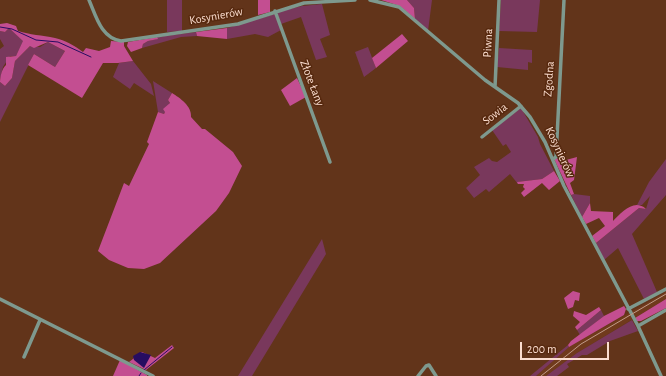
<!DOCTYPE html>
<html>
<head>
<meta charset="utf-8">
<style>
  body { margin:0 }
  #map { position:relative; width:666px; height:376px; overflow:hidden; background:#62341a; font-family:"Alegreya Sans",sans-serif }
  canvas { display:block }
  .scale { position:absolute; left:520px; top:342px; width:89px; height:18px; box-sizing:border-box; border:2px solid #fbddcf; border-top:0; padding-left:5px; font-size:12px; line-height:14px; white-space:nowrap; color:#fbddcf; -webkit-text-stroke:3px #57290f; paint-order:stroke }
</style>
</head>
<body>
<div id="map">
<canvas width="666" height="376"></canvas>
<div class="scale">200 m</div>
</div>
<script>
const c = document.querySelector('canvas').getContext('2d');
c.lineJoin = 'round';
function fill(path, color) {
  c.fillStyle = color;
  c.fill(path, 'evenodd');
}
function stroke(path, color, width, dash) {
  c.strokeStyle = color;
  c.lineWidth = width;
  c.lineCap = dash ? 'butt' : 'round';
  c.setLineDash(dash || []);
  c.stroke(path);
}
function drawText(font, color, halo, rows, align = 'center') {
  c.font = font + ' "Alegreya Sans",sans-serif';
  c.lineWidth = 3;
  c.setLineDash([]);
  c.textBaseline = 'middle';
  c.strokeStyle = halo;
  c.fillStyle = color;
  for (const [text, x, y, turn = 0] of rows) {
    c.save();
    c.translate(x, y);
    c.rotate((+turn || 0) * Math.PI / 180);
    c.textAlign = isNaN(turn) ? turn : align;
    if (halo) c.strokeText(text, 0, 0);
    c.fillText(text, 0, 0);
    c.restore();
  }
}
const built = new Path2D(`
  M 666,292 L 666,299 L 577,353 L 546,376 L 536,376 L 569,347 Z`);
const green = new Path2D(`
  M 167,0 L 182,0 L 182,31 L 167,32 Z
  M 407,0 L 432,0 L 428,31 L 415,19 L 414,8 Z
  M 501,0 L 540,0 L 537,32 L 499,31 Z
  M 322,4 L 330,35 L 320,39 L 327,57 L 316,60 L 301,17 L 281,24 L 277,12 L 302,6 Z
  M 275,14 L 281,30 L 268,37 L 255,34 L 227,39 L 227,28 Z
  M 9,28 L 24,41 L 16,56 L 10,56 L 3,67 L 0,80 L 0,49 L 4,46 L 0,39 L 0,31 L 5,32 Z
  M 196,32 L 197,36 L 181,37 L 142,48 L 143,44 L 148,41 L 157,39 L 157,37 Z
  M 48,42 L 65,51 L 55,67 L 34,54 L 0,122 L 0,82 L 5,86 L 12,78 L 15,61 L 30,46 L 40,47 Z
  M 368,47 L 376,68 L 364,77 L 355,52 Z
  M 499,48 L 532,50 L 532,63 L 528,62 L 528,70 L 497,67 Z
  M 133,61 L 151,84 L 154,96 L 134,83 L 130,89 L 113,77 L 119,63 Z
  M 153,81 L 172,93 L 168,100 L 170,103 L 164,114 L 158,112 Z
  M 521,108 L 538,137 L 540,144 L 554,171 L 542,179 L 518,182 L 518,184 L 510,174 L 489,192 L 486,189 L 474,198 L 466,188 L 480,175 L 474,167 L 489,158 L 492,161 L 497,162 L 511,152 L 506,144 L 503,146 L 492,130 Z
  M 666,159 L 666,195 L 632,234 L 657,292 L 644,299 L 618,248 L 604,260 L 596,243 L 639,208 L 646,209 L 650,196 L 642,205 L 637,205 L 649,182 Z
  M 574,194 L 590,196 L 590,203 L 582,217 L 571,195 Z
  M 322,239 L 326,254 L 252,376 L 238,376 Z
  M 601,310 L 604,316 L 580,335 L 577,330 Z
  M 632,320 L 638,331 L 610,341 L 587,355 L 582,355 L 567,364 L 569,367 L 557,376 L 546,376 L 577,353 Z
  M 568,345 L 569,347 L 536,376 L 530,376 Z`);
const forest = new Path2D(`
  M 258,0 L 270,0 L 270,12 L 258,15 Z
  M 381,0 L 407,0 L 414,8 L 415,19 L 400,6 Z
  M 7,23 L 16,26 L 18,31 C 30,35 42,35 55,38 C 65,40 75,46 83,52 L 86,48 L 99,51 L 110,47 L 111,41 L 124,42 L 124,46 L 133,61 L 118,63 L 103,63 L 82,98 L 28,65 L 34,54 L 55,67 L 65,51 L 48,42 L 34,48 L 30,46 L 15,61 L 12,78 L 5,86 L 0,82 C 0,77 2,68 6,65 L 6,57 L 16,56 L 23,41 L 9,28 L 5,32 L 0,31 L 0,24 Z
  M 227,28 L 227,39 L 197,36 L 196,32 Z
  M 402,34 L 408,41 L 376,68 L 372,58 Z
  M 157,37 L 158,39 L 148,41 L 143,44 L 142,48 L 131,52 L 127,46 L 128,42 Z
  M 297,78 L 306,97 L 290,106 L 281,90 Z
  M 172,93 C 180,98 192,106 191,117 L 202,129 L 205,129 L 233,152 L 242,166 L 229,193 L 216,211 L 160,263 L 144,269 L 128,268 L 109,260 L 98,251 L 124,183 L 129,186 L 149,144 L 147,142 L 158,112 L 164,114 L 165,112 L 163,109 L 170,103 L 168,100 Z
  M 577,157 L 574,180 L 570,183 L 574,194 L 571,195 L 555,161 L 555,158 L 566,160 Z
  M 554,171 L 560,181 L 549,190 L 542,183 L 524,197 L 521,193 L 525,189 L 523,187 L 524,184 L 518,184 L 517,182 L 542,179 Z
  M 590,203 L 591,211 L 613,212 L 613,221 C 621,213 634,198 646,209 L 639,208 L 596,243 L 592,236 L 605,226 L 599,218 L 586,224 L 582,217 Z
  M 573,291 L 580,293 L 579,301 L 575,300 L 573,307 L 568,309 L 564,298 Z
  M 666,299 L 666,308 L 641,321 L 637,321 L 635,318 Z
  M 624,306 L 626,309 L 624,315 L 569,347 L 568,345 L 571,341 L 604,316 Z
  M 599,307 L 601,310 L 577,330 L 575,327 L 580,322 L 573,316 L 574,311 L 586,315 Z
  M 172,345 L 174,348 L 146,370 L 129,362 L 142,352 L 155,358 Z
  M 120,360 L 147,375 L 147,376 L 113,376 Z`);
const water = new Path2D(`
  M 140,352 L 151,355 L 144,368 L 134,360 L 133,356 Z`);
const stream = new Path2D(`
  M 0,27 L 12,29 L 36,40 L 58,42 L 91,57
  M 144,370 L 172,347
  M 139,376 L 141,373`);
const street = new Path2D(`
  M 89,0 C 96,16 101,38 121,41 L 238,24 L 304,3 L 355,0
  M 370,0 L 399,7 L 485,80 L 518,103 L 530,117 L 545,142 L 564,186 L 638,326 L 661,376
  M 275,11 L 330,162
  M 495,87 L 499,0
  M 482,137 L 521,106
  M 553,159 L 556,157 L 564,0
  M 0,299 L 153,376
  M 628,309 L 666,289
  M 638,326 L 666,310
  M 24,357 L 40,320
  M 418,376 L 426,366 L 429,365 L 436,376`);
const rail = new Path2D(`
  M 541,376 L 581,344 L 666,294`);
const streetNames = [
  ["Kosynierów",216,16,-10],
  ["Piwna",488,43,-87],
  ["Zgodna",549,79,-86],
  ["Złote Łany",312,83,69],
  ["Sowia",495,114,-38],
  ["Kosynierów",560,152,65]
];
fill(built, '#703a1c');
fill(green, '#79385c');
fill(forest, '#c34e91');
fill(water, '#270d61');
stroke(stream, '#270d61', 1);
stroke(street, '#7e998e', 3.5);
stroke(rail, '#c09b89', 1);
drawText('12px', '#fbddcf', '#57290f', streetNames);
</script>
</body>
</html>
